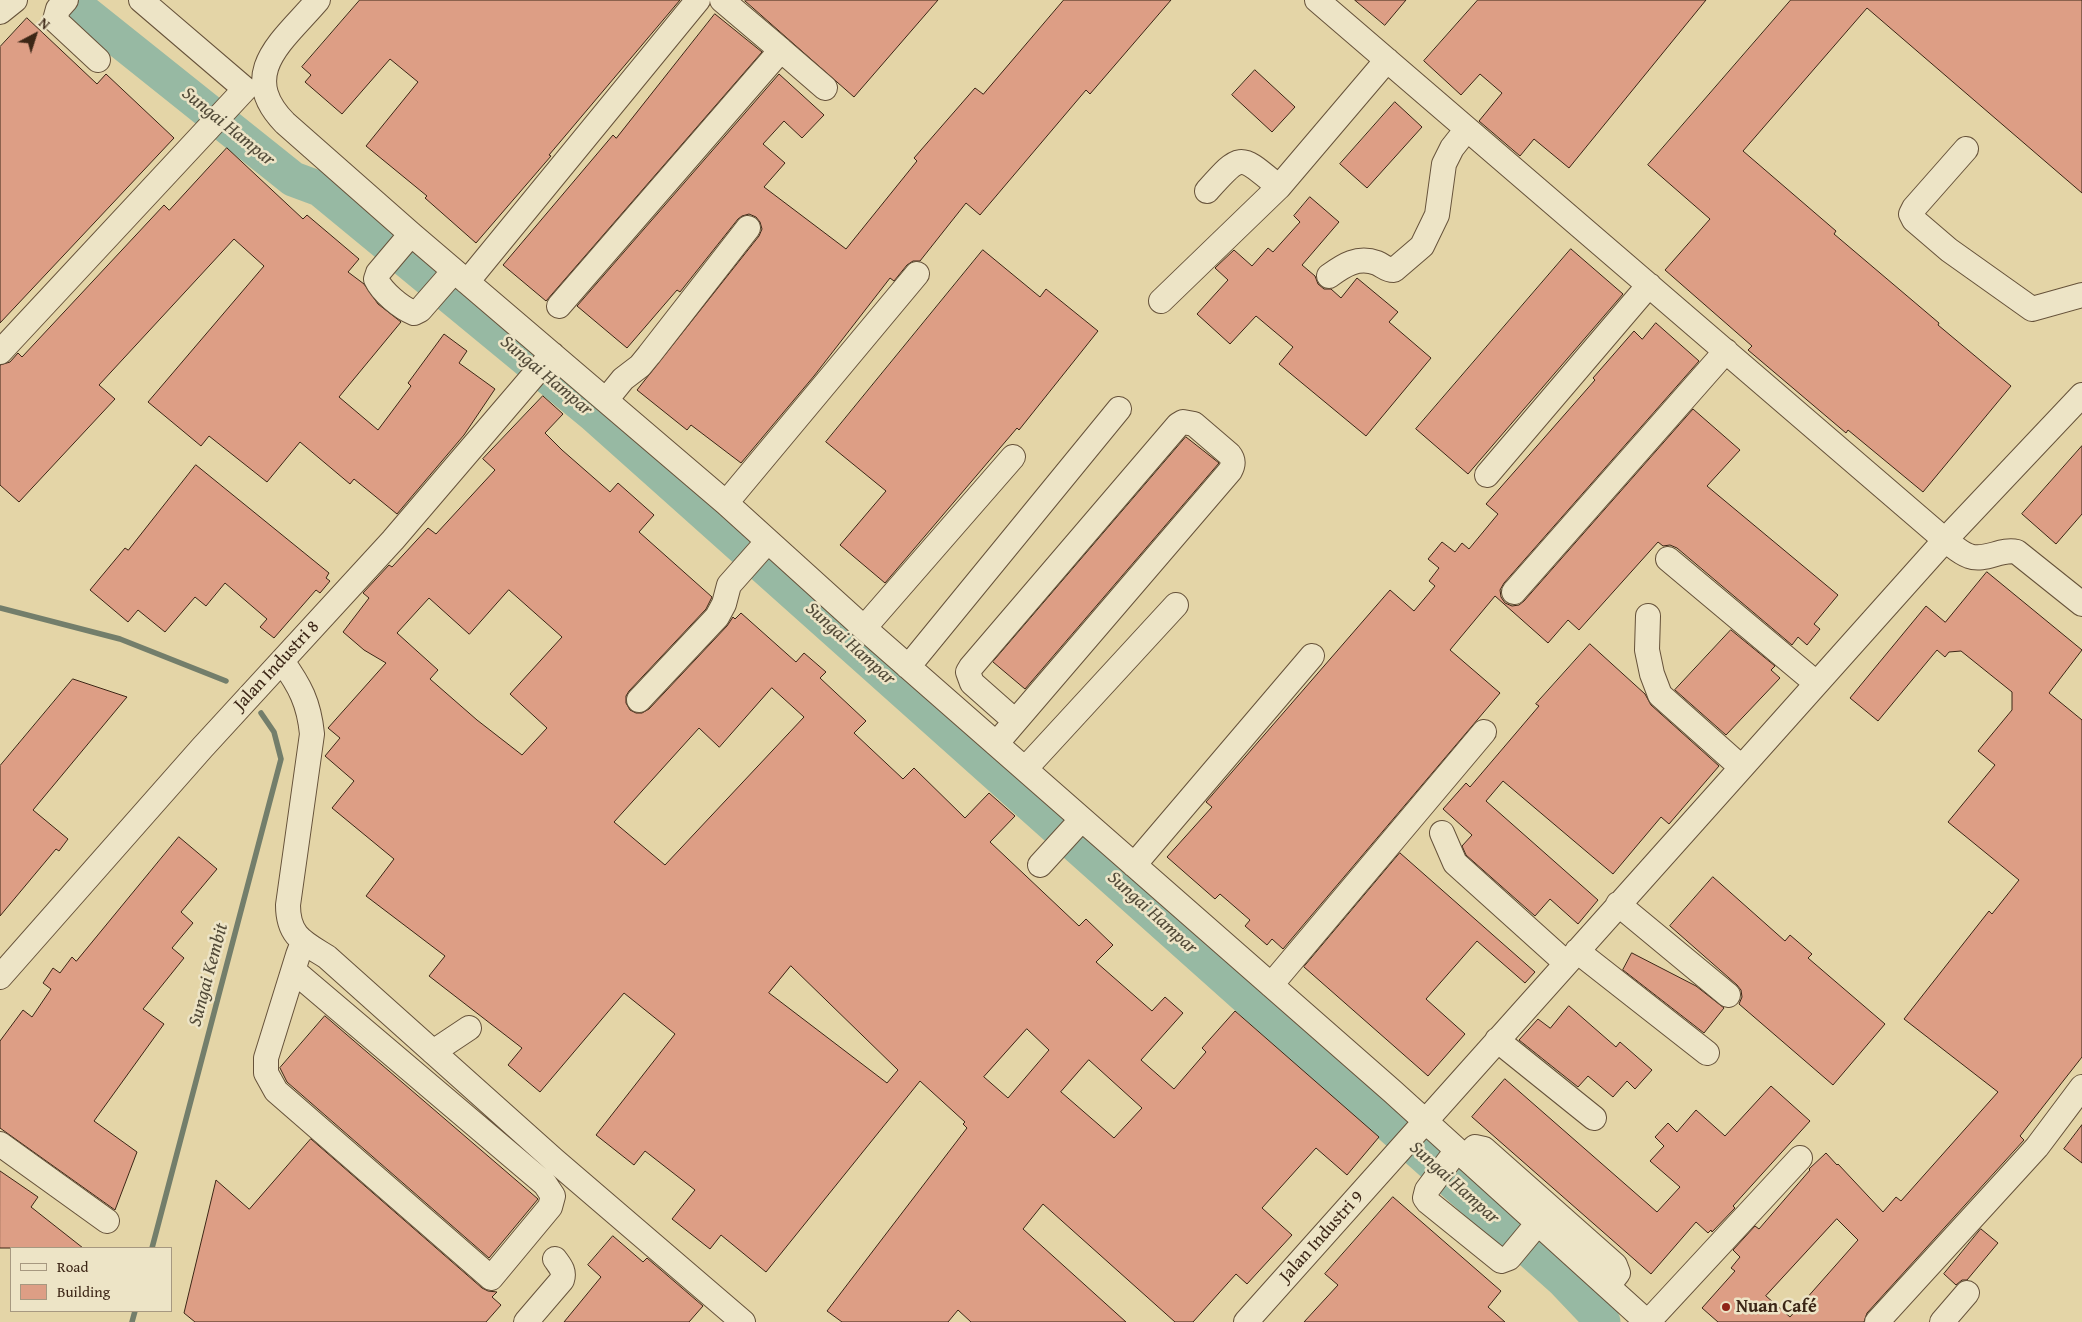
<!DOCTYPE html>
<html>
<head>
<meta charset="utf-8">
<style>
  body { margin:0 }
  #map { position:relative; width:2082px; height:1322px; overflow:hidden; background:#e4d5a7; font-family:"Gentium Book Plus",serif }
  canvas { display:block }
  .legend { position:absolute; left:10px; top:1247px; width:162px; height:65px; box-sizing:border-box; background:#ede4c6; border:1px solid #a69880; margin:0; padding:6px 9px; list-style:none; font-size:15px; color:#3c2616 }
  .legend li { display:flex; align-items:center; gap:10px; height:25px }
  .legend b { width:25px; border:1px solid #a69880 }
  .north { position:absolute; left:10px; top:10px; width:50px; height:50px; -webkit-text-stroke:4px #ede4c6; paint-order:stroke; rotate:40deg; font-size:14px; font-weight:700; line-height:20px; text-align:center; color:#3c2616 }
  .north::after { content:''; display:block; margin:auto; width:18px; height:22px; background:#3c2616; clip-path:polygon(50% 0,100% 100%,50% 72%,0 100%) }
</style>
</head>
<body>
<div id="map">
<canvas width="2082" height="1322"></canvas>
<ul class="legend">
<li><b style="height:6px;background:#ede4c6"></b>Road</li>
<li><b style="height:14px;background:#dd9e85"></b>Building</li>
</ul>
<div class="north">N</div>
</div>
<script>
const c = document.querySelector('canvas').getContext('2d');
c.lineJoin = 'round';
function stroke(path, color, width, dash) {
  c.strokeStyle = color;
  c.lineWidth = width;
  c.lineCap = dash ? 'butt' : 'round';
  c.setLineDash(dash || []);
  c.stroke(path);
}
function fill(path, color) {
  c.fillStyle = color;
  c.fill(path, 'evenodd');
}
function drawText(font, color, halo, rows, align = 'center') {
  c.font = font + ' "Gentium Book Plus",serif';
  c.lineWidth = 5;
  c.setLineDash([]);
  c.textBaseline = 'middle';
  c.strokeStyle = halo;
  c.fillStyle = color;
  for (const [text, x, y, turn = 0] of rows) {
    c.save();
    c.translate(x, y);
    c.rotate((+turn || 0) * Math.PI / 180);
    c.textAlign = isNaN(turn) ? turn : align;
    if (halo) c.strokeText(text, 0, 0);
    c.fillText(text, 0, 0);
    c.restore();
  }
}
const stream = new Path2D(`
  M 0,608 L 120,639 L 226,681
  M 152,1248 L 281,759 L 274,732 L 261,713
  M 132,1322 L 135,1311`);
const river = new Path2D(`
  M 69,0 L 293,179 L 320,189 L 593,414 L 1563,1280 L 1603,1322`);
const building = new Path2D(`
  M 360,0 L 680,0 L 549,155 L 551,156 L 476,243 L 425,198 L 427,196 L 366,146 L 418,82 L 390,59 L 342,114 L 305,82 L 311,75 L 302,67 Z
  M 746,0 L 938,0 L 854,97 L 745,1 Z
  M 1064,0 L 1171,0 L 1090,94 L 1086,90 L 980,215 L 966,203 L 920,261 L 913,261 L 907,265 L 894,281 L 890,278 L 814,376 L 741,463 L 691,425 L 687,430 L 637,390 L 759,236 L 762,229 L 760,222 L 756,217 L 749,214 L 742,216 L 738,219 L 680,292 L 677,290 L 627,348 L 577,306 L 779,74 L 824,115 L 802,138 L 784,121 L 763,144 L 785,163 L 764,187 L 846,249 L 917,161 L 914,158 L 975,88 L 983,94 Z
  M 1355,0 L 1406,0 L 1385,25 Z
  M 1478,0 L 1706,0 L 1569,168 L 1534,139 L 1520,156 L 1479,121 L 1502,93 L 1480,74 L 1461,95 L 1424,61 Z
  M 1791,0 L 2082,0 L 2082,193 L 1867,8 L 1743,151 L 1836,231 L 1834,234 L 1939,323 L 1938,325 L 2011,386 L 1923,492 L 1848,430 L 1846,433 L 1748,350 L 1752,346 L 1665,270 L 1710,219 L 1648,165 Z
  M 715,14 L 762,52 L 546,301 L 503,265 L 613,135 L 616,138 Z
  M 27,18 L 97,84 L 106,74 L 174,138 L 0,323 L 0,47 Z
  M 1255,70 L 1295,107 L 1272,132 L 1232,95 Z
  M 1395,102 L 1422,127 L 1367,188 L 1340,164 Z
  M 227,148 L 303,219 L 307,215 L 359,259 L 348,272 L 364,284 L 378,304 L 401,322 L 339,397 L 378,430 L 411,386 L 408,383 L 444,334 L 467,351 L 459,363 L 495,389 L 464,435 L 397,514 L 354,479 L 350,484 L 300,442 L 267,482 L 209,436 L 201,446 L 148,402 L 264,266 L 234,239 L 99,385 L 115,399 L 19,502 L 0,485 L 0,365 L 10,362 L 18,353 L 22,357 L 164,205 L 169,210 Z
  M 1310,197 L 1339,222 L 1302,265 L 1315,276 L 1318,284 L 1324,289 L 1331,289 L 1341,298 L 1357,278 L 1398,312 L 1389,322 L 1431,358 L 1366,436 L 1279,364 L 1293,347 L 1256,316 L 1230,344 L 1197,314 L 1228,280 L 1215,268 L 1216,267 L 1234,250 L 1252,266 L 1268,248 L 1273,252 L 1300,222 L 1294,216 Z
  M 1571,249 L 1623,294 L 1468,474 L 1416,429 Z
  M 983,250 L 1040,297 L 1046,289 L 1098,331 L 1019,430 L 1017,428 L 885,583 L 840,545 L 886,491 L 826,442 Z
  M 1656,323 L 1699,361 L 1504,583 L 1500,590 L 1501,597 L 1505,603 L 1512,606 L 1519,605 L 1524,601 L 1693,409 L 1740,450 L 1707,486 L 1838,595 L 1814,624 L 1820,629 L 1807,645 L 1798,637 L 1792,645 L 1677,548 L 1670,545 L 1663,546 L 1658,542 L 1579,630 L 1568,620 L 1548,643 L 1495,596 L 1450,650 L 1500,693 L 1283,949 L 1272,939 L 1267,945 L 1245,926 L 1250,920 L 1220,894 L 1215,899 L 1167,857 L 1212,807 L 1206,802 L 1390,590 L 1414,611 L 1435,586 L 1429,581 L 1439,568 L 1428,559 L 1442,542 L 1455,552 L 1462,543 L 1469,549 L 1498,514 L 1486,504 L 1595,380 L 1593,378 L 1634,331 L 1642,339 Z
  M 543,396 L 563,414 L 545,433 L 562,450 L 610,492 L 618,483 L 654,515 L 639,532 L 712,597 L 706,609 L 629,691 L 626,696 L 626,703 L 630,710 L 636,713 L 642,713 L 649,709 L 727,626 L 733,617 L 735,619 L 741,613 L 796,662 L 804,653 L 826,672 L 820,678 L 866,721 L 854,733 L 903,779 L 914,768 L 965,818 L 989,793 L 1015,816 L 990,842 L 1079,926 L 1086,919 L 1113,945 L 1096,962 L 1152,1011 L 1165,997 L 1183,1013 L 1141,1060 L 1174,1089 L 1206,1052 L 1202,1048 L 1235,1011 L 1379,1137 L 1347,1175 L 1316,1148 L 1262,1208 L 1292,1235 L 1247,1284 L 1236,1274 L 1193,1322 L 1175,1322 L 1043,1204 L 1023,1229 L 1126,1322 L 971,1322 L 958,1310 L 948,1322 L 842,1322 L 827,1311 L 967,1128 L 963,1124 L 965,1122 L 920,1081 L 766,1272 L 721,1235 L 710,1249 L 672,1219 L 695,1190 L 645,1151 L 634,1165 L 596,1135 L 675,1034 L 624,993 L 540,1092 L 508,1065 L 522,1048 L 429,976 L 445,956 L 366,896 L 394,859 L 332,808 L 354,781 L 325,756 L 340,738 L 328,728 L 386,663 L 364,650 L 343,632 L 369,598 L 363,593 L 389,565 L 392,567 L 428,528 L 436,534 L 495,470 L 483,459 ZM 509,590 L 562,637 L 510,694 L 547,728 L 522,755 L 477,720 L 430,679 L 438,670 L 397,633 L 429,598 L 469,634 ZM 772,688 L 804,717 L 665,865 L 614,822 L 699,728 L 719,747 ZM 791,966 L 898,1070 L 887,1083 L 769,993 ZM 1027,1029 L 1049,1050 L 1008,1098 L 984,1077 ZM 1089,1060 L 1142,1108 L 1114,1138 L 1061,1092 Z
  M 1186,437 L 1219,463 L 1025,689 L 993,662 Z
  M 2082,446 L 2082,514 L 2056,544 L 2022,514 Z
  M 196,465 L 329,573 L 326,578 L 330,581 L 320,593 L 316,590 L 274,638 L 260,627 L 267,619 L 225,583 L 206,606 L 195,597 L 165,632 L 138,610 L 128,622 L 90,590 L 125,548 L 128,550 Z
  M 1987,572 L 2082,650 L 2049,693 L 2082,720 L 2082,1057 L 2020,1136 L 2024,1140 L 1867,1313 L 1864,1322 L 1718,1322 L 1702,1308 L 1735,1271 L 1731,1268 L 1740,1257 L 1733,1250 L 1755,1226 L 1759,1229 L 1810,1170 L 1809,1169 L 1826,1153 L 1837,1165 L 1838,1164 L 1883,1212 L 1896,1197 L 1901,1201 L 1998,1092 L 1904,1019 L 1989,911 L 1992,914 L 2019,880 L 1948,822 L 1995,765 L 1978,751 L 2012,710 L 2012,692 L 1961,651 L 1949,652 L 1945,657 L 1937,650 L 1878,721 L 1850,698 L 1926,606 L 1945,622 ZM 1837,1219 L 1858,1240 L 1790,1317 L 1766,1296 Z
  M 1731,630 L 1775,666 L 1771,670 L 1780,678 L 1726,735 L 1675,690 Z
  M 1590,644 L 1645,694 L 1651,705 L 1719,766 L 1669,824 L 1661,817 L 1613,874 L 1503,781 L 1486,801 L 1598,900 L 1578,924 L 1550,899 L 1535,916 L 1466,855 L 1462,846 L 1472,835 L 1443,809 L 1466,783 L 1470,787 L 1539,706 L 1536,704 Z
  M 73,679 L 127,697 L 33,810 L 68,839 L 59,851 L 56,849 L 0,916 L 0,766 Z
  M 179,837 L 217,869 L 181,912 L 193,923 L 172,948 L 184,958 L 143,1009 L 164,1024 L 94,1121 L 137,1152 L 115,1210 L 0,1128 L 0,1041 L 23,1010 L 32,1017 L 51,989 L 43,983 L 53,968 L 60,973 L 72,957 L 76,961 Z
  M 1400,853 L 1535,972 L 1525,983 L 1477,941 L 1426,999 L 1465,1034 L 1428,1076 L 1304,967 Z
  M 1713,877 L 1785,941 L 1790,935 L 1812,954 L 1808,958 L 1885,1024 L 1833,1085 L 1739,1004 L 1742,997 L 1741,990 L 1737,985 L 1670,926 Z
  M 1632,953 L 1696,986 L 1724,1008 L 1704,1033 L 1623,970 Z
  M 1569,1006 L 1616,1047 L 1620,1042 L 1652,1070 L 1635,1089 L 1627,1081 L 1613,1097 L 1588,1076 L 1578,1087 L 1519,1040 L 1538,1019 L 1550,1028 Z
  M 325,1016 L 538,1199 L 489,1258 L 287,1082 L 280,1068 Z
  M 1505,1079 L 1657,1212 L 1680,1187 L 1650,1161 L 1664,1146 L 1655,1137 L 1668,1123 L 1677,1132 L 1696,1110 L 1725,1136 L 1771,1086 L 1810,1121 L 1733,1206 L 1735,1208 L 1712,1232 L 1711,1230 L 1708,1233 L 1696,1222 L 1651,1274 L 1472,1117 Z
  M 2082,1125 L 2082,1163 L 2064,1149 Z
  M 311,1139 L 482,1288 L 488,1291 L 497,1292 L 492,1297 L 501,1305 L 486,1322 L 195,1322 L 184,1313 L 216,1180 L 249,1209 Z
  M 0,1171 L 38,1197 L 31,1207 L 83,1248 L 0,1248 Z
  M 1393,1197 L 1501,1291 L 1488,1307 L 1505,1322 L 1304,1322 L 1338,1285 L 1325,1274 Z
  M 1981,1229 L 1998,1243 L 1967,1280 L 1962,1280 L 1956,1285 L 1944,1274 Z
  M 613,1236 L 643,1262 L 647,1258 L 703,1306 L 689,1322 L 564,1322 L 601,1277 L 588,1265 Z`);
const minor = new Path2D(`
  M 66,0 L 58,9 L 55,20 L 98,60
  M 318,0 C 284,40 236,73 285,123 L 411,234 L 726,503 L 864,628 L 1392,1091 L 1647,1322
  M 1317,0 L 1945,540 C 1952,545 1960,553 1969,556 C 1985,562 2001,548 2017,552 L 2082,604
  M 0,12 L 15,0
  M 781,50 L 825,88
  M 1966,149 L 1914,208 L 1911,214 L 1914,220 L 1949,250 L 2032,309 L 2082,295
  M 1207,191 C 1242,152 1239,154 1279,187 L 1387,60
  M 411,234 L 378,273 L 376,279 C 382,292 401,308 414,313 L 420,310 L 454,271
  M 1329,276 C 1344,265 1358,256 1377,263 C 1384,266 1386,270 1394,270 L 1422,246 L 1437,215 L 1444,164 L 1452,148 L 1467,129
  M 467,282 L 698,0
  M 1161,301 L 1279,187
  M 559,306 L 781,50 L 722,0
  M 0,352 L 245,89 L 141,0
  M 606,400 L 623,379 L 640,366 L 649,355 L 748,228
  M 1487,475 L 1649,285
  M 726,503 L 917,274
  M 1668,559 L 1816,683
  M 1514,592 L 1726,351
  M 1648,616 L 1647,650 L 1652,674 L 1660,695 L 1741,767
  M 864,628 L 1013,457
  M 282,661 C 300,686 309,703 312,734 L 288,905 C 288,936 303,942 327,957 L 554,1160 L 743,1322
  M 908,667 L 1119,409
  M 639,700 L 717,617 L 724,604 L 729,585 L 768,541
  M 996,744 L 1230,471 C 1234,464 1234,460 1229,454 L 1194,424 L 1183,422 L 1178,425 L 971,667 L 968,672 L 972,683 L 1015,721
  M 1025,769 L 1176,605
  M 1442,833 L 1455,863 L 1566,963
  M 1040,865 L 1082,819
  M 1134,865 L 1312,656
  M 1618,904 L 1728,995
  M 1577,951 L 1707,1053
  M 294,971 L 545,1184 L 553,1196 L 550,1207 L 491,1278 L 276,1091 L 266,1073 L 266,1058 L 298,955 L 303,942
  M 0,977 L 202,748 L 393,540 L 552,354
  M 1271,985 L 1484,732
  M 1497,1040 L 1594,1118
  M 433,1052 L 469,1028
  M 0,1144 L 107,1221
  M 1457,1150 L 1427,1190 L 1425,1198 L 1428,1202 L 1501,1261 L 1509,1258 L 1538,1223
  M 1465,1157 L 1475,1147 L 1484,1149 L 1615,1265 L 1618,1273 L 1608,1286
  M 526,1322 L 562,1280 C 565,1271 560,1266 555,1259
  M 1246,1322 L 1945,540 L 2082,395
  M 1648,1322 L 1800,1158
  M 1877,1322 L 2037,1147 L 2082,1087
  M 1942,1322 L 1967,1293`);
const markers = [
  [1726,1307,5,"#8f2418"]
];
const streetNames = [
  ["Jalan Industri 8",277,666,-47],
  ["Jalan Industri 9",1322,1237,-48]
];
const poiNames = [
  ["Nuan Café",1736,1307]
];
const waterNames = [
  ["Sungai Hampar",228,127,39],
  ["Sungai Hampar",546,376,40],
  ["Sungai Hampar",850,644,42],
  ["Sungai Hampar",1152,913,42],
  ["Sungai Kembit",209,975,-75],
  ["Sungai Hampar",1454,1183,42]
];
stroke(stream, '#737e6b', 5.5);
stroke(river, '#97b9a3', 35);
fill(building, '#dd9e85');
stroke(building, '#3c2616', 1);
stroke(minor, '#66523a', 26);
stroke(minor, '#ede4c6', 24);
for (const [x, y, r, color] of markers) {
  const dot = new Path2D();
  dot.arc(x, y, r, 0, 2 * Math.PI);
  c.fillStyle = color;
  c.fill(dot);
  stroke(dot, '#ede4c6', 2);
}
drawText('18px', '#3c2616', '#ede4c6', streetNames);
drawText('bold 18px', '#3c2616', '#ede4c6', poiNames, 'left');
drawText('italic 19px', '#534b39', '#ede4c6', waterNames);
</script>
</body>
</html>
